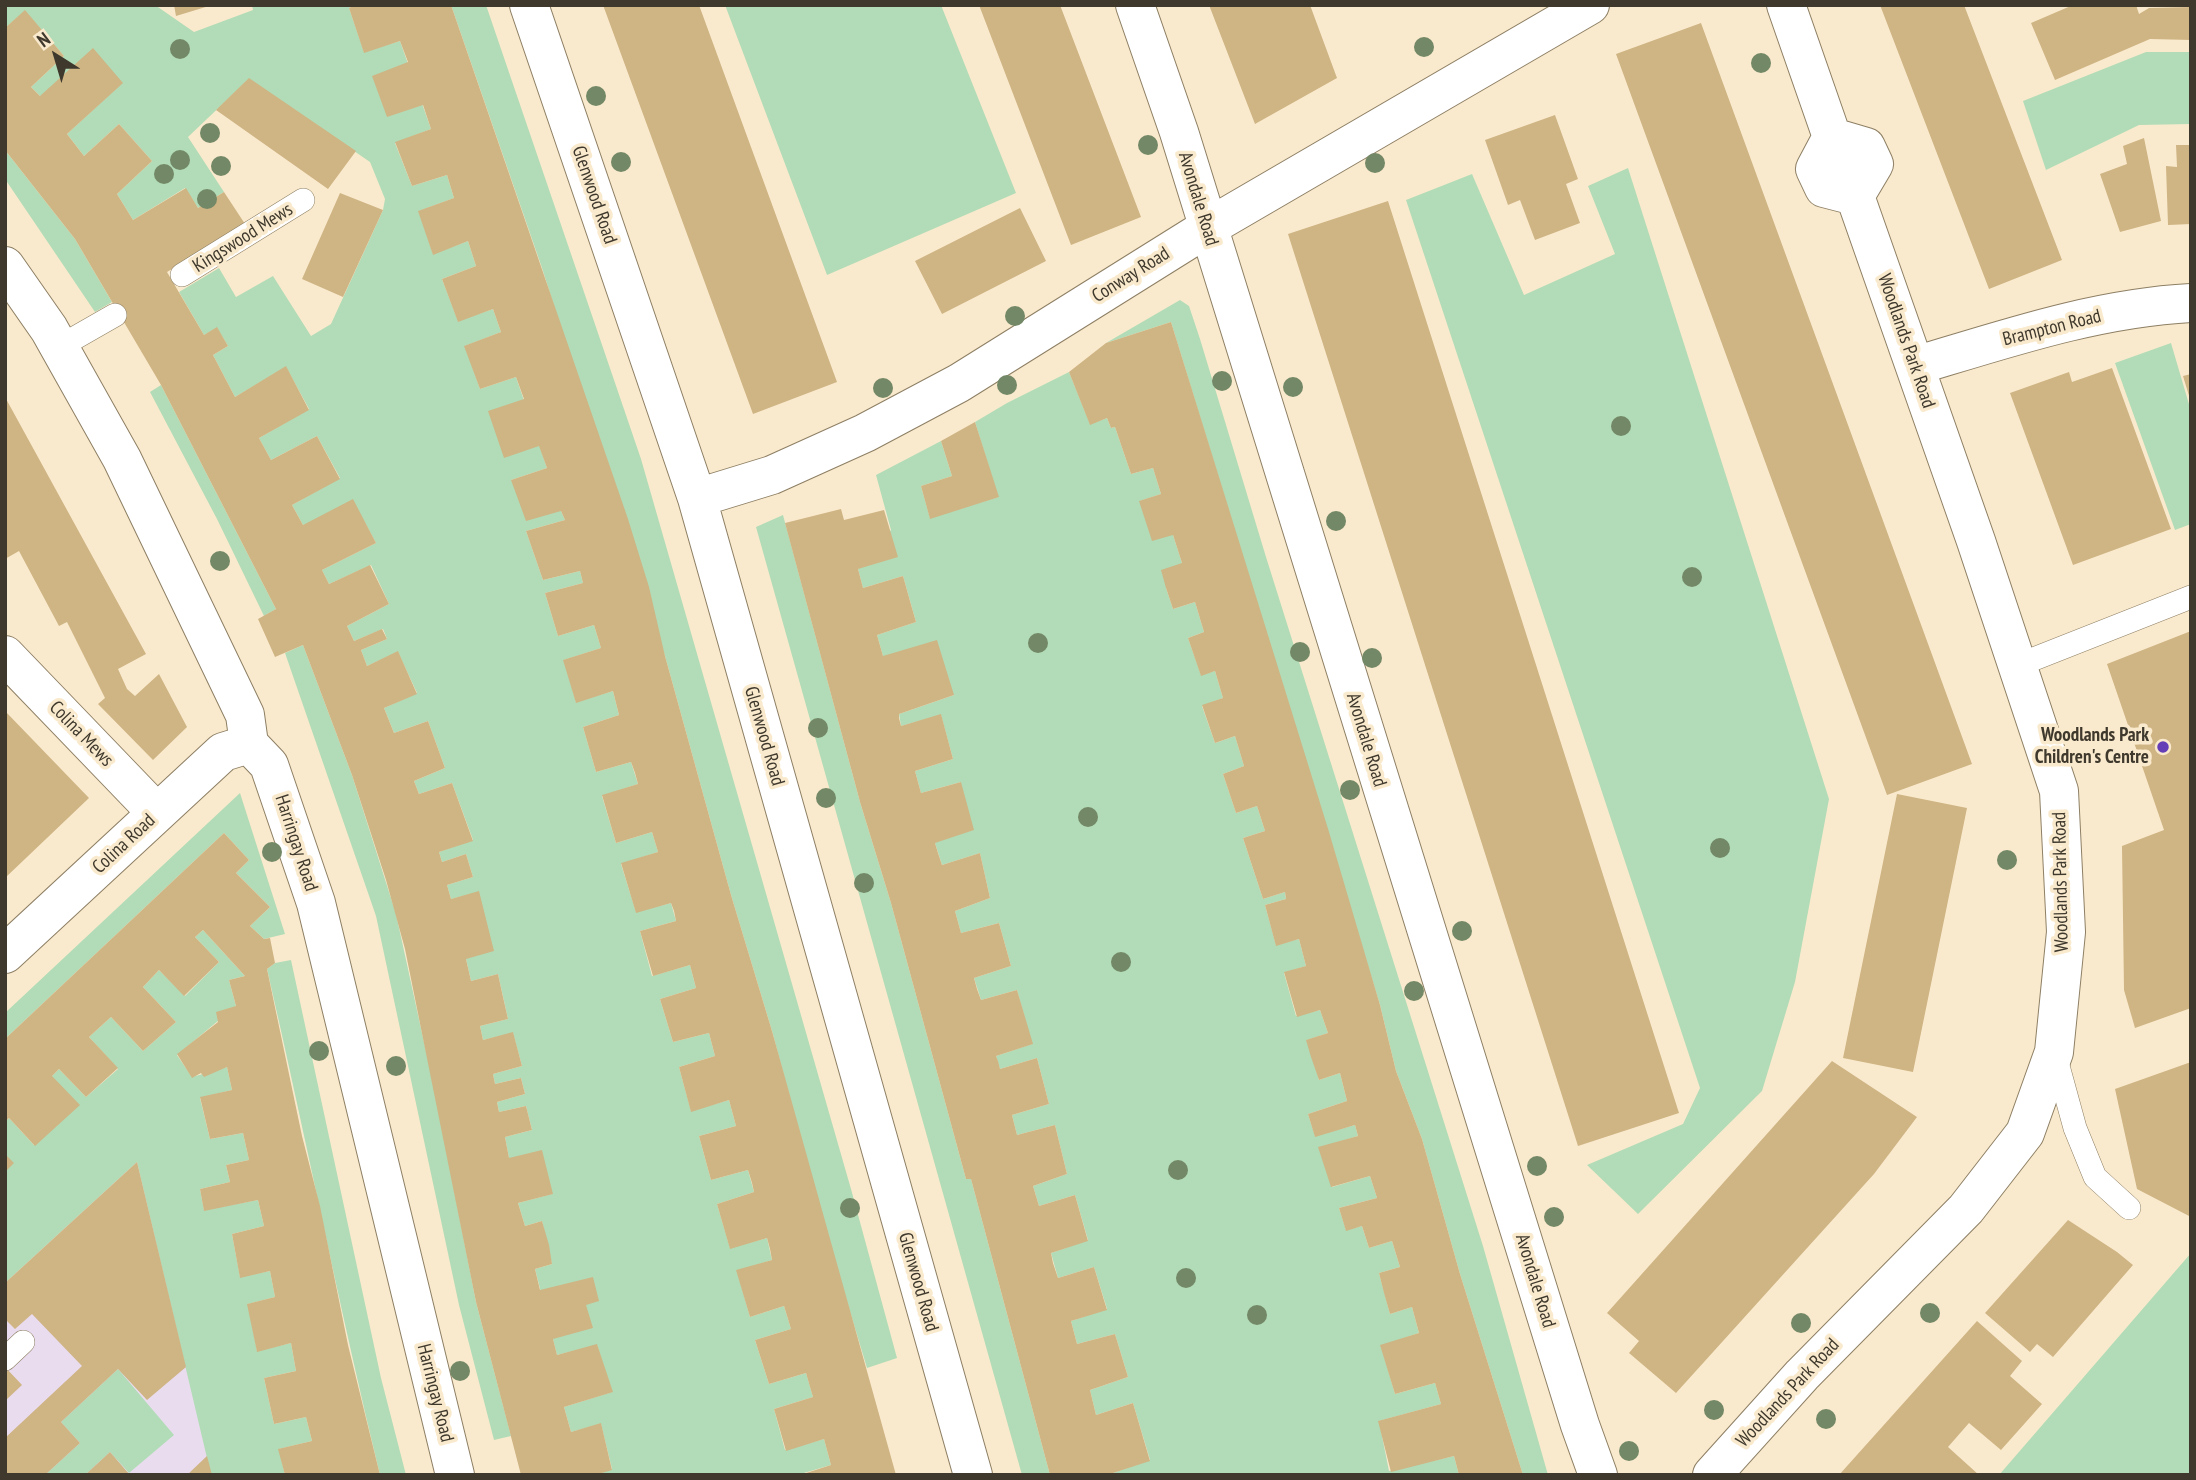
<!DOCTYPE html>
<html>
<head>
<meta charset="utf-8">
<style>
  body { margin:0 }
  #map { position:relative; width:2196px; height:1480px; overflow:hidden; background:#faeacd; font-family:"PT Sans Narrow",sans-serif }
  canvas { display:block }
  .frame { position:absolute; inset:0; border:7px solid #3f392d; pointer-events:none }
  .north { position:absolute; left:21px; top:21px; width:70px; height:70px; -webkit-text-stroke:5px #faeacd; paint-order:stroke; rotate:323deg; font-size:19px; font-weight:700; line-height:28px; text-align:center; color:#3f392d }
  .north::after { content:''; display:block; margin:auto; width:24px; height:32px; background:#3f392d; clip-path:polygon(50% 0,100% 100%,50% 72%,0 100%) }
</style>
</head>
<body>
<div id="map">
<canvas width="2196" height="1480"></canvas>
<div class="frame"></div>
<div class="north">N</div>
</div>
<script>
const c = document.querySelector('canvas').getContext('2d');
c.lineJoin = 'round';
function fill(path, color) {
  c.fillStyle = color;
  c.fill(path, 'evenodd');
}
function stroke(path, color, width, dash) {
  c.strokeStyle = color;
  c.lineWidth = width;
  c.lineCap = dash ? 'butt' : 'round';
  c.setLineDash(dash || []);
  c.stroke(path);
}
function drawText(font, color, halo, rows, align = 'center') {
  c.font = font + ' "PT Sans Narrow",sans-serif';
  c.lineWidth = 7;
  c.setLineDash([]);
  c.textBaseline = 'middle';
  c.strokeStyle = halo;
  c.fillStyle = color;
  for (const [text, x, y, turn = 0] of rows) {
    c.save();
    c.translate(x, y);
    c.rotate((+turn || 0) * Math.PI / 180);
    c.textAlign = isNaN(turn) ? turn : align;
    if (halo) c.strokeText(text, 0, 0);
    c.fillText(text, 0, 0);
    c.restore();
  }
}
const commercial = new Path2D(`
  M 137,1162 L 212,1475 L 5,1475 L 5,1283 Z`);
const green = new Path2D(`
  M 5,5 L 155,5 L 194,32 L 253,10 L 252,5 L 355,5 L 349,8 L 364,52 L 400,41 L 431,129 L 395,143 L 412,186 L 447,175 L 454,198 L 419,211 L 433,254 L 468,241 L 476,266 L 442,279 L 458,321 L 493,309 L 501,332 L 465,346 L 480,389 L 516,377 L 547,468 L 511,480 L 561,511 L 565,520 L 526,531 L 543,580 L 580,571 L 583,583 L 545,593 L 558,636 L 594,625 L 601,648 L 564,660 L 576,702 L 613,691 L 619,715 L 583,727 L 596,772 L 631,762 L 638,784 L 602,796 L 616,843 L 652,832 L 658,852 L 621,864 L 636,912 L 671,903 L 676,921 L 640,931 L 652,976 L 690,965 L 696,988 L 660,999 L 673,1042 L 709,1033 L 715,1056 L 679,1067 L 691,1111 L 729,1100 L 736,1126 L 699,1136 L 711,1180 L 748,1170 L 754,1192 L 717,1204 L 730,1248 L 767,1238 L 772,1260 L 737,1271 L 750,1317 L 784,1306 L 791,1329 L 755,1340 L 769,1384 L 806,1373 L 813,1397 L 774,1409 L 785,1450 L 824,1439 L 831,1465 L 797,1475 L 595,1475 L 612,1469 L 601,1424 L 571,1432 L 564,1407 L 612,1392 L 597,1345 L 557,1355 L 535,1269 L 552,1264 L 542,1221 L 525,1226 L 518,1203 L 552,1194 L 509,1158 L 505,1137 L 532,1130 L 526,1106 L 499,1112 L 497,1102 L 525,1094 L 521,1078 L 495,1084 L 493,1074 L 522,1066 L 513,1033 L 483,1040 L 480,1026 L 508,1019 L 498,974 L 471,981 L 466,959 L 479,892 L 451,899 L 447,885 L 473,877 L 466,854 L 442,862 L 439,852 L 473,840 L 452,783 L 419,794 L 414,781 L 445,768 L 428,721 L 394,733 L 384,708 L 417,693 L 398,652 L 367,666 L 361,650 L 387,639 L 383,629 L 354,641 L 347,626 L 389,604 L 371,565 L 329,584 L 322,570 L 376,543 L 364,521 L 303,525 L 292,505 L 340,478 L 317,436 L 271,460 L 259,438 L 309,409 L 286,367 L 235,397 L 213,355 L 228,346 L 217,328 L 204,335 L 179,292 L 219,268 L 236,297 L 273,276 L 311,336 L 331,324 L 383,210 L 385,199 L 370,162 L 249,79 L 188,137 L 224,192 L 198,208 L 185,188 L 133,220 L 117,194 L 152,161 L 119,124 L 84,156 L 67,134 L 122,83 L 40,96 L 31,87 L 64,56 L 25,11 L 5,28 Z
  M 451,5 L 486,5 L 641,459 L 851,1189 L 897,1358 L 867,1368 L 827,1235 L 772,1031 L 731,895 L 665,656 L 542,268 Z
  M 725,5 L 941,5 L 1016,193 L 827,275 Z
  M 2146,52 L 2191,52 L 2191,124 L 2139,125 L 2046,170 L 2023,101 Z
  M 5,150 L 75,239 L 112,302 L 95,312 L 5,179 Z
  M 1628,168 L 1829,799 L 1795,982 L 1762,1091 L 1638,1214 L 1587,1165 L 1683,1124 L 1700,1088 L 1406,200 L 1472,174 L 1524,295 L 1615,254 L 1588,186 Z
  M 1180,300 L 1189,306 L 1200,339 L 1266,557 L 1483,1246 L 1548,1475 L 1523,1475 L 1460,1274 L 1422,1139 L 1396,1071 L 1380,1005 L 1171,322 L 1106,343 Z
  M 2171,343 L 2191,411 L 2191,524 L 2175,530 L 2115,363 Z
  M 1069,372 L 1090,424 L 1107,418 L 1111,428 L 1115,427 L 1131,474 L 1153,468 L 1161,494 L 1140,501 L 1173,535 L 1182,563 L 1166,588 L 1173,609 L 1195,602 L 1204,632 L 1188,638 L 1201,675 L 1215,671 L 1223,698 L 1202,706 L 1215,743 L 1235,736 L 1244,766 L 1223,774 L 1236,813 L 1257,806 L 1265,831 L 1243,838 L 1263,899 L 1285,892 L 1286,899 L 1265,905 L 1276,945 L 1299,939 L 1306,966 L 1284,973 L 1296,1016 L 1320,1010 L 1328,1033 L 1307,1040 L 1319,1080 L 1340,1073 L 1347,1101 L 1308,1114 L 1315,1136 L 1355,1125 L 1358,1136 L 1319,1148 L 1332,1187 L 1370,1176 L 1377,1198 L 1339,1208 L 1346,1230 L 1362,1226 L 1369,1248 L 1392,1241 L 1400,1267 L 1379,1273 L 1390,1314 L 1412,1307 L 1419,1333 L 1381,1346 L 1395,1394 L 1435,1383 L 1441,1404 L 1379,1421 L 1389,1471 L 1454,1456 L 1459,1475 L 1113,1475 L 1113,1473 L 1150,1460 L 1133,1403 L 1096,1415 L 1090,1390 L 1128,1377 L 1115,1334 L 1077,1344 L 1071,1321 L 1107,1309 L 1094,1267 L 1058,1278 L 1051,1253 L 1088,1240 L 1075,1195 L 1039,1206 L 1033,1186 L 1067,1174 L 1055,1125 L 1017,1135 L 1012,1115 L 1049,1104 L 1037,1058 L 1000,1069 L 996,1056 L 1032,1044 L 1017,990 L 981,1000 L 974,978 L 1011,966 L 999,923 L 961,933 L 955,911 L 990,898 L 980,853 L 942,865 L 935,843 L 961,782 L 921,793 L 915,771 L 953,759 L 941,715 L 901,726 L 899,714 L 954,695 L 883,656 L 877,635 L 916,622 L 903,576 L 863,588 L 858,569 L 891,530 L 876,475 L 941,441 L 952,476 L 921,486 L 930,518 L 998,497 L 975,422 L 1007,403 Z
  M 161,385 L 276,609 L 264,616 L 217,519 L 150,392 Z
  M 783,515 L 860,802 L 891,903 L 966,1179 L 971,1179 L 1050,1475 L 1022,1475 L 756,527 Z
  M 303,645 L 352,775 L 396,914 L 434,1088 L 476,1302 L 511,1436 L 494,1440 L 459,1305 L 376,916 L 285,653 Z
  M 240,793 L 285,934 L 264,939 L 250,926 L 270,907 L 236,873 L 249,860 L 224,833 L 5,1039 L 5,1013 Z
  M 203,930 L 245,976 L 229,980 L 236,1006 L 177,1055 L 192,1077 L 227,1067 L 232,1090 L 200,1098 L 210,1139 L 243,1133 L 249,1160 L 226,1165 L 230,1182 L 200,1189 L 204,1210 L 258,1200 L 264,1226 L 232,1234 L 240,1277 L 270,1271 L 275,1297 L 248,1304 L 257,1351 L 291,1343 L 296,1371 L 264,1378 L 274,1424 L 306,1417 L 312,1441 L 279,1449 L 285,1475 L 211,1475 L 137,1162 L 5,1283 L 5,1122 L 9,1118 L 34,1145 L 52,1076 L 59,1069 L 86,1097 L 118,1069 L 89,1037 L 111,1017 L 143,1051 L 176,1022 L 143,987 L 159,970 L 185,996 L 219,962 L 195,937 Z
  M 291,960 L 381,1378 L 406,1475 L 380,1475 C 339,1307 306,1138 267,969 L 275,963 Z
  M 2191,1253 L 2191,1475 L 1999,1475 Z
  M 118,1369 L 174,1435 L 129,1473 L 110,1452 L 85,1475 L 45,1475 L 80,1443 L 61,1422 Z`);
const building = new Path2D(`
  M 174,5 L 209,5 L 209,6 L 176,16 Z
  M 355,5 L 451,5 L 628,519 L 649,587 L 665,656 L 731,895 L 772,1031 L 896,1475 L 800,1475 L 831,1465 L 824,1439 L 786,1451 L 774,1409 L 813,1397 L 810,1387 L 806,1373 L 769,1384 L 755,1340 L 791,1329 L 784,1306 L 750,1317 L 736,1270 L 772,1260 L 770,1249 L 767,1238 L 730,1249 L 717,1204 L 754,1192 L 752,1183 L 748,1170 L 711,1180 L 699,1136 L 736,1126 L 729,1100 L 691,1112 L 679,1067 L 715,1056 L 709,1033 L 673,1042 L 660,999 L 696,988 L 690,965 L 653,976 L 640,931 L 676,921 L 674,911 L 671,903 L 636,913 L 621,863 L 658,852 L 652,832 L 616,843 L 602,795 L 638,784 L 635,773 L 631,762 L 596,772 L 583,727 L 619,715 L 613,691 L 576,703 L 563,660 L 601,648 L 594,625 L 558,636 L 545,593 L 583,583 L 580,571 L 543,580 L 526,531 L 565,520 L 561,511 L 526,521 L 511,480 L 547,468 L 539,446 L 504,458 L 488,411 L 524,399 L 516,377 L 480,389 L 464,346 L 501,332 L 493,309 L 458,322 L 442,279 L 476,266 L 468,241 L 433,255 L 418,211 L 454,198 L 447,175 L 412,186 L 395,142 L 431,129 L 423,105 L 387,117 L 372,76 L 408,62 L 400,41 L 364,53 L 349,8 Z
  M 603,5 L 699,5 L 837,382 L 753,414 Z
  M 979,5 L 1060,5 L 1141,217 L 1071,245 Z
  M 1209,5 L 1310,5 L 1337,78 L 1255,124 Z
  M 1880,5 L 1964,5 L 2062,260 L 1989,289 Z
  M 2073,5 L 2136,5 L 2139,14 L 2149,8 L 2191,7 L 2191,40 L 2150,39 L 2055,80 L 2031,23 Z
  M 25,10 L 64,56 L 31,87 L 40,96 L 93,48 L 123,83 L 67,134 L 84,156 L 119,124 L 152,161 L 117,194 L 133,220 L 186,188 L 198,208 L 224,192 L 245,224 L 167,272 L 204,335 L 217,327 L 228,346 L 213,355 L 235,397 L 286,366 L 309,410 L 259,438 L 271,460 L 317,436 L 340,479 L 292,505 L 303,525 L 353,499 L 376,543 L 322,570 L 329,584 L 370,565 L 389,604 L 347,626 L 354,641 L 382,629 L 387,639 L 361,650 L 367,666 L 398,651 L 417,694 L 384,708 L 394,733 L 428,721 L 445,768 L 414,781 L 419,794 L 452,783 L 473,841 L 439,852 L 442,862 L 466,854 L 473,877 L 447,885 L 451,899 L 479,891 L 494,951 L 466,959 L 471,981 L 498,974 L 503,997 L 508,1019 L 480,1026 L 483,1040 L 513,1032 L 522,1066 L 493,1074 L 495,1084 L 521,1078 L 525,1094 L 497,1102 L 499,1112 L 526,1106 L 532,1130 L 505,1137 L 509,1158 L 542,1150 L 553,1194 L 518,1203 L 525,1226 L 542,1221 L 549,1245 L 552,1264 L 535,1269 L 540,1290 L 593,1277 L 599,1301 L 586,1305 L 593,1328 L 553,1339 L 557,1355 L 597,1344 L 613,1392 L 564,1407 L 571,1432 L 601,1423 L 612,1470 L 595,1475 L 521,1475 L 476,1302 L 405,949 L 386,880 L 352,775 L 303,645 L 275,657 L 258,619 L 276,609 L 161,385 L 75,239 L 5,150 L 5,28 Z
  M 1701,23 L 1972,764 L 1887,795 L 1616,54 Z
  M 249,78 L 356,151 L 328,189 L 216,110 Z
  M 1555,115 L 1578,179 L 1566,184 L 1580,223 L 1535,240 L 1520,200 L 1508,205 L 1485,140 Z
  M 2144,138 L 2161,221 L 2120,232 L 2100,174 L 2127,164 L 2123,146 Z
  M 2176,145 L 2191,145 L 2191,224 L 2168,225 L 2166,166 L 2177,167 Z
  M 340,193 L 383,210 L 343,297 L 302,279 Z
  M 1388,201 L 1679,1113 L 1578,1146 L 1288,234 Z
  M 1020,208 L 1046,261 L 942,314 L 915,261 Z
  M 1171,322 L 1329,832 L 1380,1005 L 1396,1071 L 1422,1139 L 1460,1274 L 1523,1475 L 1459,1475 L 1454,1456 L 1391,1472 L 1378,1421 L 1441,1404 L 1435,1383 L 1395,1394 L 1380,1345 L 1419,1333 L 1412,1307 L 1390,1314 L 1384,1293 L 1379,1273 L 1400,1267 L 1392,1241 L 1369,1248 L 1362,1226 L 1346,1231 L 1339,1208 L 1377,1198 L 1370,1176 L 1331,1187 L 1318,1147 L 1358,1136 L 1355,1125 L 1315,1137 L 1308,1114 L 1347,1101 L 1340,1073 L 1319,1080 L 1311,1057 L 1306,1040 L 1328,1033 L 1320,1010 L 1297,1017 L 1284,972 L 1306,966 L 1299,939 L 1276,946 L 1265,905 L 1286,899 L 1285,892 L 1263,899 L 1243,838 L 1265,831 L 1257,806 L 1236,813 L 1223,774 L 1244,766 L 1235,736 L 1215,743 L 1202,705 L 1223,698 L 1215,671 L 1201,676 L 1188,638 L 1204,632 L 1195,602 L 1173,609 L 1166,588 L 1161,570 L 1182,563 L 1173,535 L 1152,541 L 1139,501 L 1161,494 L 1153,468 L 1131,474 L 1115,427 L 1111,428 L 1107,418 L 1090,425 L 1069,372 L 1106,343 Z
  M 2112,368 L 2171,529 L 2073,565 L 2010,393 L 2069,372 L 2072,382 Z
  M 2191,374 L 2191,399 L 2190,399 L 2183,376 Z
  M 5,397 L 146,654 L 118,669 L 127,689 L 135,696 L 159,674 L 187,727 L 153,760 L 98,704 L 105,698 L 67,622 L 59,626 L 19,551 L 5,559 Z
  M 975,422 L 999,497 L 930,519 L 921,486 L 952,476 L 941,441 Z
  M 841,509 L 844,520 L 884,510 L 898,557 L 858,569 L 863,588 L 903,576 L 910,601 L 916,622 L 877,635 L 883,656 L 937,640 L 954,695 L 899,714 L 899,718 L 901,726 L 941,714 L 953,759 L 915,771 L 921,793 L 961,782 L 974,830 L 935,843 L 938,853 L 942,865 L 980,853 L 990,898 L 955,911 L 961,933 L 999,923 L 1011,966 L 974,978 L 977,989 L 981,1000 L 1017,990 L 1033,1044 L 996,1056 L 998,1061 L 1000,1069 L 1037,1058 L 1049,1104 L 1012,1115 L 1017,1135 L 1055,1125 L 1067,1174 L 1033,1186 L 1039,1206 L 1075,1195 L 1088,1241 L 1051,1253 L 1053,1263 L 1058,1278 L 1094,1267 L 1107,1310 L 1071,1321 L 1077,1344 L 1115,1334 L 1128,1377 L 1090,1390 L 1096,1415 L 1133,1403 L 1150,1461 L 1113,1473 L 1106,1475 L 1050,1475 L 971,1179 L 966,1179 L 891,903 L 860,802 L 785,523 Z
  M 2191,631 L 2191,1008 L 2135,1028 L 2124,990 L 2122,846 L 2164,830 L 2107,664 Z
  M 5,711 L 89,798 L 5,878 Z
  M 1897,794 L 1967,808 L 1913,1072 L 1843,1058 Z
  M 224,833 L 249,860 L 236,873 L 270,907 L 250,926 L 264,939 L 270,938 L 275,963 L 267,969 L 302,1136 L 320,1206 L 348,1345 L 380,1475 L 285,1475 L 278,1449 L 312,1441 L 306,1417 L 274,1424 L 264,1378 L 296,1371 L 291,1343 L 257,1352 L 247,1304 L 275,1297 L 270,1271 L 240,1278 L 232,1234 L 264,1226 L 258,1200 L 204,1211 L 200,1189 L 230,1182 L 226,1165 L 249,1160 L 243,1133 L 210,1139 L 200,1097 L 232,1090 L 227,1067 L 204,1077 L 201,1073 L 192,1078 L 177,1054 L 218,1022 L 216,1012 L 236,1006 L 229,980 L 245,976 L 203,930 L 195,937 L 219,962 L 184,996 L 159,970 L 143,987 L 176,1022 L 143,1051 L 111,1017 L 89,1037 L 118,1068 L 86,1097 L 59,1069 L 52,1076 L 80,1105 L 35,1146 L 9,1118 L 5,1122 L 5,1039 Z
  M 1832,1061 L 1917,1117 L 1874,1174 L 1676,1393 L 1629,1353 L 1639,1341 L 1607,1313 Z
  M 2191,1062 L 2191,1217 L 2137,1189 L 2115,1089 Z
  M 5,1154 L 14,1163 L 5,1172 Z
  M 137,1162 L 186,1367 L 147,1400 L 118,1369 L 61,1422 L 80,1443 L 45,1475 L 5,1475 L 5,1438 L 82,1366 L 32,1314 L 15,1329 L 5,1319 L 5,1283 Z
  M 2068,1220 L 2117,1252 L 2133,1265 L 2053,1357 L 2037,1344 L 2030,1352 L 1985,1313 Z
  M 1977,1321 L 2022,1361 L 2010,1376 L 2042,1404 L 2001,1450 L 1969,1423 L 1948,1447 L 1979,1475 L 1839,1475 Z
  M 5,1367 L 22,1385 L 5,1401 Z
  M 110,1452 L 130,1475 L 85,1475 Z
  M 207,1456 L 212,1475 L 187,1475 Z`);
const lane = new Path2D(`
  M 1832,137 L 1855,196
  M 182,275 L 303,200
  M 59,347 L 115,315
  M 2016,666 L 2191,597
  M 2055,1055 L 2075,1128 L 2095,1177 L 2129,1208
  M 5,1359 L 23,1342`);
const street = new Path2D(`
  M 529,5 L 697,498 L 973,1475
  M 1135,5 L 1179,132 L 1580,1425 L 1598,1475
  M 1786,5 L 1832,137 L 1815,169 L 1824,188 L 1855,196
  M 1832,137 L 1866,147 L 1874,164 L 1855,196
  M 5,266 L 49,329 L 122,459 L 245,715 L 249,744 L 269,765 L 316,903 L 455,1475
  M 1915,366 C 2005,339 2096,308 2191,303
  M 697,498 L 772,475 L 865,433 L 959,383 L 1207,228 L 1590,5
  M 5,655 L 157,813
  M 5,954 L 223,752 L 249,744
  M 1712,1475 L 1802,1375 L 1966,1209 L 2025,1133 L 2054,1052 L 2066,932 L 2059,791 L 1976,541 L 1855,196`);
const trees = [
  [1424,47],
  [180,49],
  [1761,63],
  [596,96],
  [210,133],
  [1148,145],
  [180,160],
  [621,162],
  [1375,163],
  [221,166],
  [164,174],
  [207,199],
  [1015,316],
  [1222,381],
  [1007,385],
  [1293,387],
  [883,388],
  [1621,426],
  [1336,521],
  [220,561],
  [1692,577],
  [1038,643],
  [1300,652],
  [1372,658],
  [818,728],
  [1350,790],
  [826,798],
  [1088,817],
  [1720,848],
  [272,852],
  [2007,860],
  [864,883],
  [1462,931],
  [1121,962],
  [1414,991],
  [319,1051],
  [396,1066],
  [1537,1166],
  [1178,1170],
  [850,1208],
  [1554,1217],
  [1186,1278],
  [1930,1313],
  [1257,1315],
  [1801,1323],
  [460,1371],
  [1714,1410],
  [1826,1419],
  [1629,1451]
];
const markers = [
  [2163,747,7,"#643eb7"]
];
const streetNames = [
  ["Glenwood Road",594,195,71],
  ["Avondale Road",1198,199,73],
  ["Kingswood Mews",243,238,-32],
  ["Conway Road",1131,275,-32],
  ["Brampton Road",2052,328,-14],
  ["Woodlands Park Road",1906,341,71],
  ["Colina Mews",81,734,46],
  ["Glenwood Road",764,736,74],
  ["Avondale Road",1366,740,73],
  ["Harringay Road",296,843,72],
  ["Colina Road",124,844,-43],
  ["Woodlands Park Road",2061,882,-91],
  ["Avondale Road",1535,1281,73],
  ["Glenwood Road",918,1282,74],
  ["Harringay Road",435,1393,76],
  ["Woodlands Park Road",1788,1393,-47]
];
const poiNames = [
  ["Woodlands Park",2149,736],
  ["Children's Centre",2149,758]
];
fill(commercial, '#eadcef');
fill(green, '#b2dcb7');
fill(building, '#cfb484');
stroke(lane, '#8d7f64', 24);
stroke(street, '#8d7f64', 40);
stroke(lane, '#fff', 23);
stroke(street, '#fff', 38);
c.fillStyle = '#738866';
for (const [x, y] of trees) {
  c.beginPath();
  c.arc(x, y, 10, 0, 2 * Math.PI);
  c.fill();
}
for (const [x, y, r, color] of markers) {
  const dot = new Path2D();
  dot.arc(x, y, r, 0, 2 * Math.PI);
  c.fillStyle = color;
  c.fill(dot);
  stroke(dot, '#faeacd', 2.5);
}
drawText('19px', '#3f392d', '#faeacd', streetNames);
drawText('bold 19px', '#3f392d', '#faeacd', poiNames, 'right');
</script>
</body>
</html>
